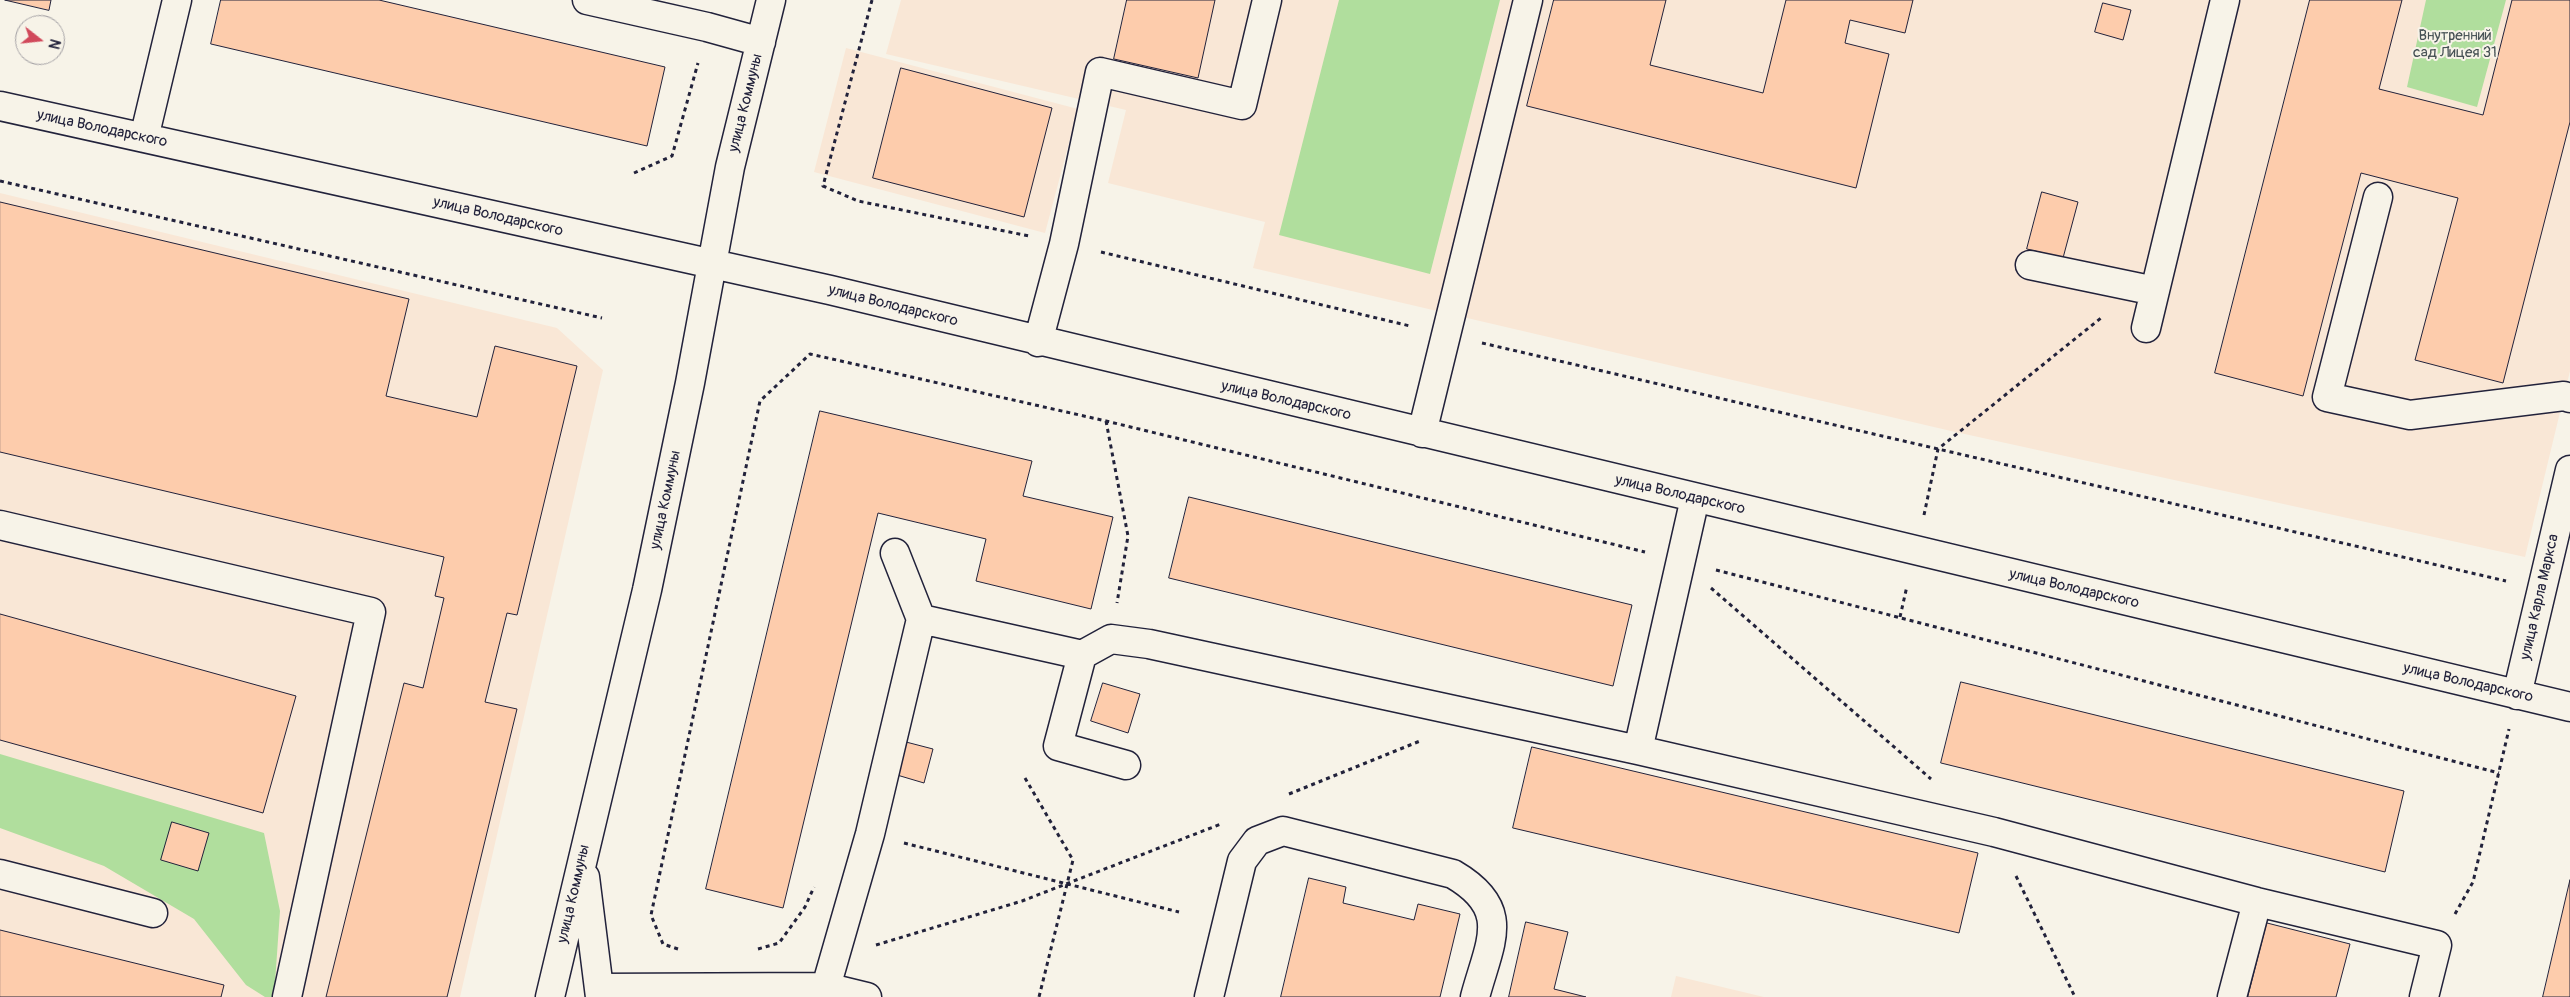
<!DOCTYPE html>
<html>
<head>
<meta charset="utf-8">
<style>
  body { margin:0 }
  #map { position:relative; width:2570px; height:997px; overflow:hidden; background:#f7f3e8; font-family:Pangolin,sans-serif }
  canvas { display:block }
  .north { position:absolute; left:15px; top:15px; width:50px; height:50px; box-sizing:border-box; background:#f7f3e8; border:1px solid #a29fa3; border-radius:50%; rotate:106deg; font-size:14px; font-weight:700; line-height:20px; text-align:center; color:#22223b }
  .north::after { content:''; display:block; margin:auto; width:18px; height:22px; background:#d1495b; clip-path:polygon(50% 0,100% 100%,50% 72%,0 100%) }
</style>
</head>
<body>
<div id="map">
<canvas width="2570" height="997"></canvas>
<div class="north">N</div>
</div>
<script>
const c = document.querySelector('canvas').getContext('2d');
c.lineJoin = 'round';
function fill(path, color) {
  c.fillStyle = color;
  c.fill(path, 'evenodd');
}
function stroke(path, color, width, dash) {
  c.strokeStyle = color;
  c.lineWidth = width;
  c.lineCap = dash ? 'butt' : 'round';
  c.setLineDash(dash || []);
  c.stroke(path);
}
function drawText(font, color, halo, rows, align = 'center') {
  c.font = font + ' Pangolin,sans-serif';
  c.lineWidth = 4;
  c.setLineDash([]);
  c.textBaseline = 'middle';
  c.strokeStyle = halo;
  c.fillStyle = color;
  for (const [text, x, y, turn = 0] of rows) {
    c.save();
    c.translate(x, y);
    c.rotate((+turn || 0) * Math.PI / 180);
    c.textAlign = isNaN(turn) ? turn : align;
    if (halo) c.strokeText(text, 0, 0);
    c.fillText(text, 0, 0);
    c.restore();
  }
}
const built = new Path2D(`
  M 901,0 L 2570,0 L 2570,371 L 2525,557 L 1951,431 L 1253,268 L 1265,222 L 1108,183 L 1126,110 L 886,54 Z
  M 846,48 L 1078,109 L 1045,233 L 814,172 Z
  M 0,193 L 557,328 L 603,370 L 460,997 L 0,997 Z
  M 1676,976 L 1764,997 L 1671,997 Z`);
const green = new Path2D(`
  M 1339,0 L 1500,0 L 1430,274 L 1279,235 Z
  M 2426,0 L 2506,0 L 2477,107 L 2407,87 Z
  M 0,754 L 264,833 L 280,911 L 274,997 L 265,997 L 246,985 L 194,919 L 104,866 L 0,828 Z`);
const building = new Path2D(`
  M 5,0 L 51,0 L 49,10 Z
  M 221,0 L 379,0 L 665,67 L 647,146 L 211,44 Z
  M 1127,0 L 1215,0 L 1198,78 L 1114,59 Z
  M 1554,0 L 1666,0 L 1650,65 L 1763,93 L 1786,0 L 1913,0 L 1905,33 L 1850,20 L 1845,43 L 1889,54 L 1856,188 L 1527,106 Z
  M 2310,0 L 2402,0 L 2379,89 L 2483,115 L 2512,0 L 2570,0 L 2570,122 L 2503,383 L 2415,360 L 2458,198 L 2361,173 L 2303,396 L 2215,373 Z
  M 2103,3 L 2131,10 L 2123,40 L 2095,32 Z
  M 901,68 L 1052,108 L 1024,217 L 873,178 Z
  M 2042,192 L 2078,202 L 2063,258 L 2027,249 Z
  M 0,202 L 409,299 L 386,396 L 477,417 L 495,346 L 577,366 L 517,615 L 507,613 L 485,702 L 517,709 L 447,997 L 326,997 L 404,683 L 423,688 L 444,598 L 435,596 L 444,557 L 0,452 Z
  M 820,411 L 1032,461 L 1023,496 L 1113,517 L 1091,609 L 976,581 L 986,539 L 878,513 L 783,908 L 706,889 Z
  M 1189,497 L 1632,605 L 1613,686 L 1169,578 Z
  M 0,614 L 296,696 L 263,813 L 0,740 Z
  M 1961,682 L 2404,791 L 2385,872 L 1941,763 Z
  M 1103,683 L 1140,694 L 1128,733 L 1091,721 Z
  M 906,742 L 933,749 L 924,783 L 897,775 Z
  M 1532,747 L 1978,853 L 1959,933 L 1513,828 Z
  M 172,822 L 209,833 L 198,871 L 161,860 Z
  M 1309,878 L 1346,887 L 1343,903 L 1414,920 L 1418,904 L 1460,914 L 1440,997 L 1281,997 Z
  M 2570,880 L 2570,997 L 2543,997 Z
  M 1526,922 L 1568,932 L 1554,989 L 1586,997 L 1509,997 Z
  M 2267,923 L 2350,944 L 2336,997 L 2248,997 Z
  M 0,930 L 224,985 L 221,997 L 0,997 Z`);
const path = new Path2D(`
  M 872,0 L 823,186 L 858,201 L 1029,236
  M 634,173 L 672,156 L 698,63
  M 0,181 L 602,318
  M 1101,252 L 1410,326
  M 1482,343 L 2506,581
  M 1106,421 L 1128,536 L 1117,603
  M 1924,515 L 1938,449 L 2101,318
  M 1716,570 L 2499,773
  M 1711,588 L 1931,779
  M 1900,617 L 1907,586
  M 1025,778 L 1073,860 L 1039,997
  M 1289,794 L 1420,741
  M 904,843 L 1179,912
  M 2016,876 L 2075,997
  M 2455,914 L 2473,882 L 2509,729
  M 876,945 L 1022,901 L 1221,824
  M 678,949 L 663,944 L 651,915 L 760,401 L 810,354 L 1106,421 L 1645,552
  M 758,949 L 779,943 L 805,907 L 814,887`);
const minor = new Path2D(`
  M 587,0 L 707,27 L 761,42
  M 0,106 L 830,290 L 2570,707
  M 144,138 L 177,0
  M 2378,197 L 2327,397 L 2410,415 L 2564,396 L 2570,398
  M 2030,265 L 2155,291
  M 2146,328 L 2225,0
  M 1038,342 L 1064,244 L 1100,72 L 1242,105 L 1267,0
  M 1422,433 L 1528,0
  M 0,525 L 371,612 L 287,997
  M 895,553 L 921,619
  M 1082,655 L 1058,746 L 1126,765
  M 2517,695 L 2570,470
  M 1638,750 L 1695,498
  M 0,874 L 153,913
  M 585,877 L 600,997
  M 599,988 L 826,987
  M 550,997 L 647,590 L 690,383 L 730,167 L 771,0
  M 867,997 L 826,987 L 870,834 L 921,619 L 1082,655 L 1111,639 L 1149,644 L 1638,750 L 1994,832 L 2257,902 L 2437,945 L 2424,997
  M 1209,997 L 1242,861 L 1257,841 L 1283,831 L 1453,874 C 1513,909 1490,941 1475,997
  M 2232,997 L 2257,902`);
const parkNames = [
  ["Внутренний",2455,36],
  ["сад Лицея 31",2455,53]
];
const streetNames = [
  ["улица Коммуны",746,103,-76],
  ["улица Володарского",102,129,12],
  ["улица Володарского",498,217,13],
  ["улица Володарского",893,306,14],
  ["улица Володарского",1286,401,13],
  ["улица Володарского",1680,495,13],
  ["улица Коммуны",666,500,-78],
  ["улица Володарского",2074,589,13],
  ["улица Карла Маркса",2540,597,-77],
  ["улица Володарского",2468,683,13],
  ["улица Коммуны",574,894,-77]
];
fill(built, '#f9e7d6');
fill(green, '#b0de9d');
fill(building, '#fdccac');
stroke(building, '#22223b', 1);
stroke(minor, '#22223b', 31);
stroke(path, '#22223b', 3, [4, 4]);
stroke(minor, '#f7f3e8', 28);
drawText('15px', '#465154', '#f7f3e8', parkNames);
drawText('15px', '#22223b', '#f7f3e8', streetNames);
</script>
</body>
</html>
